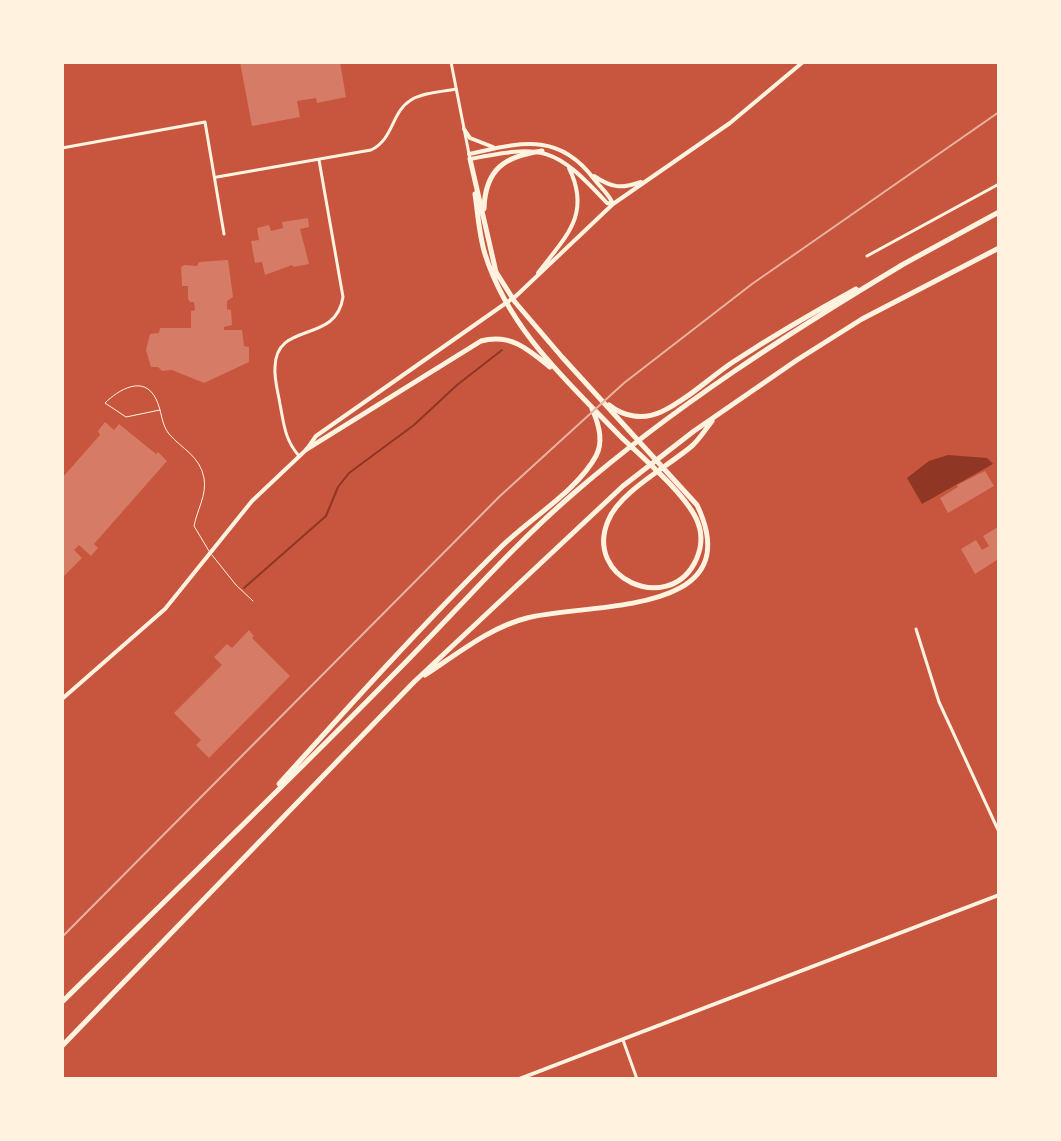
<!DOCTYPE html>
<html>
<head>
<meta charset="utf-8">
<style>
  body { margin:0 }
  #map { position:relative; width:1061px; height:1141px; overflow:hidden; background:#c8553d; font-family:"Open Sans",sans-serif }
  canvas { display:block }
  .frame { position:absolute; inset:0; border:64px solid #fff3e0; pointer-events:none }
</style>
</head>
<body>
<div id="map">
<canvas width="1061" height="1141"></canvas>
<div class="frame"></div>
</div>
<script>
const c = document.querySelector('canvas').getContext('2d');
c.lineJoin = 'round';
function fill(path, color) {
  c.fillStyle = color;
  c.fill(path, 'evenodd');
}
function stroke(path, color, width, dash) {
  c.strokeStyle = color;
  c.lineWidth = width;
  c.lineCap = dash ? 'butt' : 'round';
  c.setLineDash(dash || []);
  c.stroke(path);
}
const water = new Path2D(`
  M 948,455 L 987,458 L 993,464 L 922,504 L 907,478 L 929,461 Z`);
const stream = new Path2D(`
  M 244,588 L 326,516 L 338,487 L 349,473 L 414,425 L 457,385 L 502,350`);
const building = new Path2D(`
  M 240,62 L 340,62 L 346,97 L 317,103 L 316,98 L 297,101 L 300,117 L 252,126 Z
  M 308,218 L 309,227 L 300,229 L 309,264 L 293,267 L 292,265 L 265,275 L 262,262 L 255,263 L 251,241 L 259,240 L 257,228 L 269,225 L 271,231 L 283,228 L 282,222 Z
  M 228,260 L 233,297 L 227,301 L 227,309 L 231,310 L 232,325 L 224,327 L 224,330 L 242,330 L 244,346 L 249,347 L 249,362 L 204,383 L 172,370 L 162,371 L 158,367 L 151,367 L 146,350 L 150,334 L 159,333 L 160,328 L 191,328 L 191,311 L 195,310 L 194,302 L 190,302 L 188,299 L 188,286 L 182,286 L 181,267 L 184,265 L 197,266 L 199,262 Z
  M 105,422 L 114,430 L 119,424 L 156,454 L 158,452 L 167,461 L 94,544 L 98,548 L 91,556 L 79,545 L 74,550 L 82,558 L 62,578 L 62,478 L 100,435 L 98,431 Z
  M 985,471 L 994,486 L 948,513 L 940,498 L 958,487 L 957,485 Z
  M 998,527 L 999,564 L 997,560 L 975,574 L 961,549 L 976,540 L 982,550 L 989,546 L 983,536 Z
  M 249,630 L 254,636 L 252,638 L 290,676 L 209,758 L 196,745 L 201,740 L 174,713 L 222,665 L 214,657 L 227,644 L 232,648 Z`);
const service = new Path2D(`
  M 160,410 L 126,417 L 105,403 C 118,390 144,374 156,399 C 162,411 161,424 169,434 C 182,449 200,456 204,478 C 207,495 197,510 194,526 L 209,551
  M 212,555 L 236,585 L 253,601`);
const minor = new Path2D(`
  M 62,148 L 205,122 L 224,234
  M 217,177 L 371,150 C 394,139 391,112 411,100 C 424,92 442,92 456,89
  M 867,256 L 999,184
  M 299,456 C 285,440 284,425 280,404 C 278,392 274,379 275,367 C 276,320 336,345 343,297 L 319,160
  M 916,629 L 939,702 L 999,832
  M 623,1040 L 637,1079`);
const tertiary = new Path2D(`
  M 451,62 L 470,159`);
const secondary = new Path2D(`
  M 464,129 L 470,138 L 493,147
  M 469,154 C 520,143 558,131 594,179 C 601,188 609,194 613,204
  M 470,159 C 544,144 555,147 607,203 L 613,204
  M 594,176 C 612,188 621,189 641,182
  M 538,273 C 565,237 592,215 569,168
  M 62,699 L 165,609 L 252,501 L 307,449 L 316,436 L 516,296 L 613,204 L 730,123 L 803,62`);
const primary = new Path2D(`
  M 519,1079 L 999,895`);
const motorway = new Path2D(`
  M 475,194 C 478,214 479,235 485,254 C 509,330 567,381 621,437 C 642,457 689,497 698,523 C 703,536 701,551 694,564 C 666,614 584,578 608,521 C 619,492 669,466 693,445 C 700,438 706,429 712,421
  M 484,209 C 485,169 505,156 542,151
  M 900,266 L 999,212
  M 609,405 C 624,417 643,420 661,412 C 687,400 709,378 733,362 C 773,336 814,312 856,289
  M 307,449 L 481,341 C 510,333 528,349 550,367
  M 425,675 C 456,655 490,627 527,618 C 588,602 751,618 697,505 L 562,357 L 515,302 L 496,272 L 470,159
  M 279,784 C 351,704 423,624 500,548 C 529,519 577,491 596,456 C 604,441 599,424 592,409
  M 62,1002 C 173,893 285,785 394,674 C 454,614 509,549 574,493 C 675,406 787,334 902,265
  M 62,1046 L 414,682 L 623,486 L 694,431 L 797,360 L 862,319 L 999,248`);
const rail = new Path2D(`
  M 62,937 L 500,496 L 624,383 L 752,284 L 999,112`);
fill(water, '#8f3625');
stroke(stream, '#8f3625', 2);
fill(building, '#d67c66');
stroke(service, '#fff3e0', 1);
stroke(minor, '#fff3e0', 3);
stroke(tertiary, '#fff3e0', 3);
stroke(secondary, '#fff3e0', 4);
stroke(primary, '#fff3e0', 4);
stroke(motorway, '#fff3e0', 5);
stroke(rail, '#e9b49f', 2);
</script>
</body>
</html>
